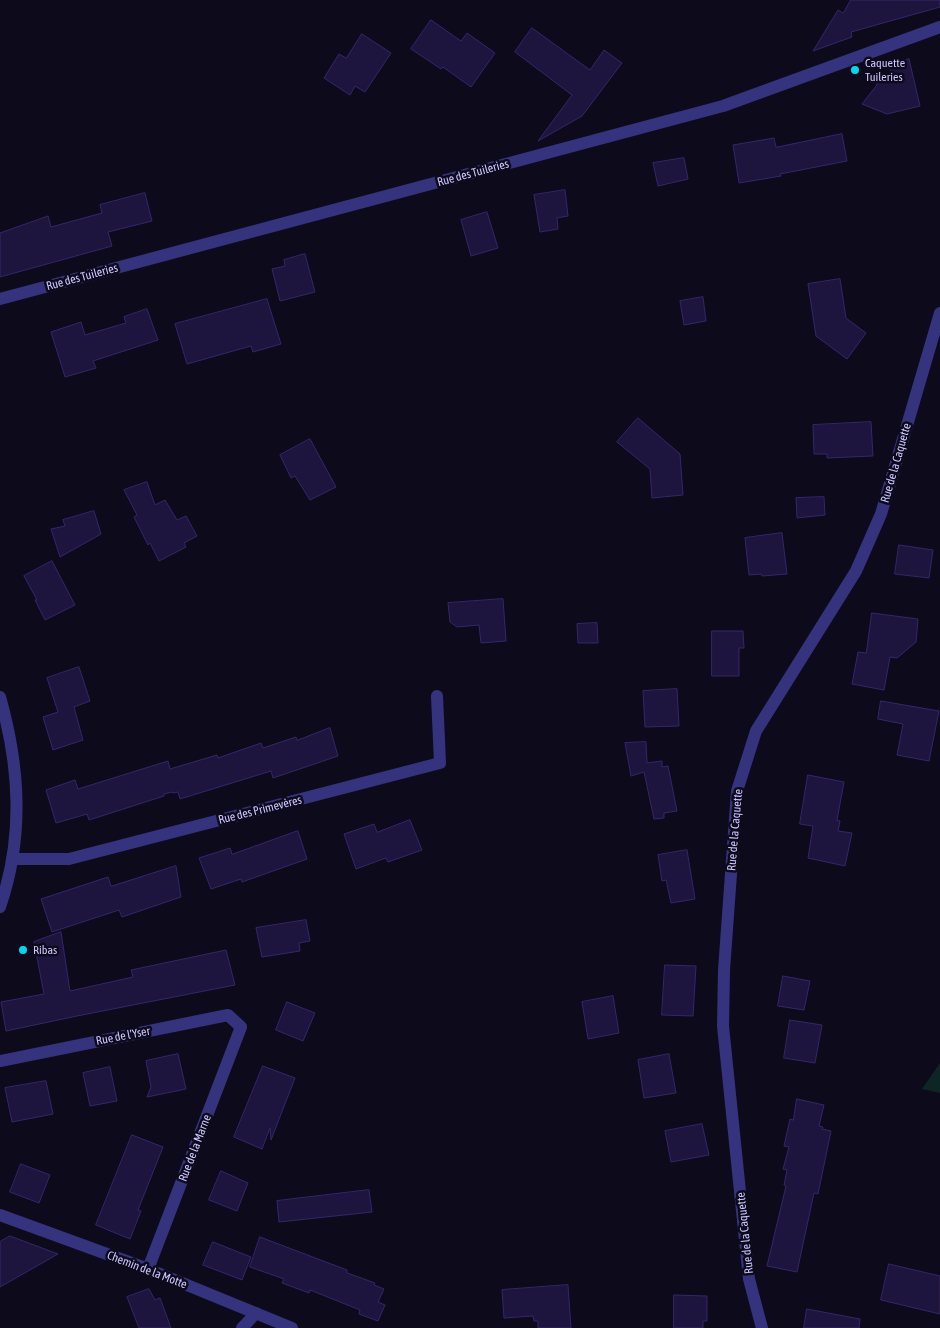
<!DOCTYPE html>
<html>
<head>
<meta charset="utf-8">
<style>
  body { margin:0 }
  canvas { display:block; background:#0d0a1c }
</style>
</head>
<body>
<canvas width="940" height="1328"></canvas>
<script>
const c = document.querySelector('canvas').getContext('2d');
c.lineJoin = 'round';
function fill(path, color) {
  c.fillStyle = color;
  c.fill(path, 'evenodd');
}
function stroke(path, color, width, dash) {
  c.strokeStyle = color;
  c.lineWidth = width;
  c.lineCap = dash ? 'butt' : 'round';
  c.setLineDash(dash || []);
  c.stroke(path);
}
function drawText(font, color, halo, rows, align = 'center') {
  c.font = font + ' "Asap Condensed",sans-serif';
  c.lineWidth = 5;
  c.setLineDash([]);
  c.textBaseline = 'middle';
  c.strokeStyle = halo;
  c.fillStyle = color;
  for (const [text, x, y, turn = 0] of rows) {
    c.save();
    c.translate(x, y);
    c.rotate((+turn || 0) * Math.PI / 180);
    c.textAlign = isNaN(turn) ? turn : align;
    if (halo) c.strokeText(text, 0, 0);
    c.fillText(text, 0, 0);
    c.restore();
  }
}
const green = new Path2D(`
  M 940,1063 L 940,1093 L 922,1089 Z`);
const building = new Path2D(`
  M 851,0 L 940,0 L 940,7 L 851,32 L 852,37 L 813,51 L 838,10 L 843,13 Z
  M 431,20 L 461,41 L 467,33 L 495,53 L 471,87 L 443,67 L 441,69 L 411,49 Z
  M 532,28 L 590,70 L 604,50 L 622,63 L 582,116 L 538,141 L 572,95 L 515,52 Z
  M 362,34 L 391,53 L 365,92 L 355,86 L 350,95 L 324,78 L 339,54 L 346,58 Z
  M 909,59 L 920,106 L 887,114 L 862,104 L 877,85 L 876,79 L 891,75 L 890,66 Z
  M 842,134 L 847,161 L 780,174 L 781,176 L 739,183 L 733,145 L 774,138 L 776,147 Z
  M 684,158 L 688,179 L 658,186 L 653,163 Z
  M 565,190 L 568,216 L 557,218 L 558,229 L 540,232 L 534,195 Z
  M 145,193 L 152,221 L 108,232 L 112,246 L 0,277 L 0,233 L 48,216 L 51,227 L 102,213 L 100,205 Z
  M 487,212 L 498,248 L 471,256 L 461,220 Z
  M 305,254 L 315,292 L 280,301 L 272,269 L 285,266 L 284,260 Z
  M 840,279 L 846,318 L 866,333 L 847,359 L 816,336 L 808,284 Z
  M 703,297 L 706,321 L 684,325 L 680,301 Z
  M 267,299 L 281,344 L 253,352 L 251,346 L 187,364 L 175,324 Z
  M 147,309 L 158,340 L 93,361 L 96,368 L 65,377 L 51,332 L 81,322 L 85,335 L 126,323 L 124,317 Z
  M 638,418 L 680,454 L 683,495 L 652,498 L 650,469 L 617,442 Z
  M 871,422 L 873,456 L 827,458 L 827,454 L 814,454 L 813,425 Z
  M 310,439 L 336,487 L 310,500 L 295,476 L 291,478 L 280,455 Z
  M 147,482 L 155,505 L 165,500 L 177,520 L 186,516 L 197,536 L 184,543 L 186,547 L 159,561 L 150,543 L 148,545 L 134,517 L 137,515 L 124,490 Z
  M 824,497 L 825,515 L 797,518 L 796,498 Z
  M 94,511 L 101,534 L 60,557 L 51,529 L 65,526 L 63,520 Z
  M 782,533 L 787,574 L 762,576 L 761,574 L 749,575 L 745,538 Z
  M 899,545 L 933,550 L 929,578 L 895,574 Z
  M 52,561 L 75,605 L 45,620 L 35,600 L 37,600 L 24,576 Z
  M 503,599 L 506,641 L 481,643 L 479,625 L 457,627 L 450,622 L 448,603 Z
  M 872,613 L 918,619 L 916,642 L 897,658 L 890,657 L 884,690 L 852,684 L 858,652 L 866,653 Z
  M 597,623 L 598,643 L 578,643 L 577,624 Z
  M 712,631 L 743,631 L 744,648 L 739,648 L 739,676 L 712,676 Z
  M 79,667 L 90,701 L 74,707 L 83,740 L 53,750 L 43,717 L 58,712 L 47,678 Z
  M 677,689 L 679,726 L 645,727 L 643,691 Z
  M 881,701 L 939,711 L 929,761 L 897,755 L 903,724 L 878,719 Z
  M 330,728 L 338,756 L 273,778 L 271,771 L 180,799 L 178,792 L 173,793 L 172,792 L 164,794 L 164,796 L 89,820 L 87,814 L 56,823 L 46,790 L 75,780 L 78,789 L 168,761 L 170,769 L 217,755 L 218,758 L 261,743 L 263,748 L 296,737 L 297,740 Z
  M 646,742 L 647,763 L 662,761 L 662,767 L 668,766 L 677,811 L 664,813 L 664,818 L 654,819 L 644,772 L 631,776 L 625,743 Z
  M 808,775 L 844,782 L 837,820 L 840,821 L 838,831 L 852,833 L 845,866 L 808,858 L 813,826 L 800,824 Z
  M 410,820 L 422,850 L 388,862 L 386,858 L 356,869 L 344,834 L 374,824 L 377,832 Z
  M 298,831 L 307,859 L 242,882 L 241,879 L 211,889 L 199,858 L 230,848 L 232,854 Z
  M 687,850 L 695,899 L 671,903 L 666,880 L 662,881 L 658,855 Z
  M 176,866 L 181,897 L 122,917 L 119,910 L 52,932 L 41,899 L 108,877 L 111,886 Z
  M 306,920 L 310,941 L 299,943 L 300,951 L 262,957 L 256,928 Z
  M 61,932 L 70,991 L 133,977 L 131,970 L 226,950 L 235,985 L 77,1016 L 6,1031 L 1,1002 L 44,994 L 34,942 Z
  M 665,965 L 696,966 L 693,1016 L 662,1015 Z
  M 783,976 L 810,981 L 804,1010 L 778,1006 Z
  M 613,996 L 619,1033 L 588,1039 L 582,1002 Z
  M 287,1002 L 315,1013 L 303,1041 L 276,1030 Z
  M 790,1020 L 822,1025 L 815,1063 L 784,1058 Z
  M 178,1054 L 186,1089 L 147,1097 L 151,1087 L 146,1061 Z
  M 669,1054 L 676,1093 L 644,1098 L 638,1060 Z
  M 263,1066 L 295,1078 L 271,1140 L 270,1128 L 262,1149 L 234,1137 Z
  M 110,1067 L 117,1101 L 90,1106 L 83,1073 Z
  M 46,1081 L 53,1114 L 12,1122 L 5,1088 Z
  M 797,1099 L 824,1105 L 819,1126 L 823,1127 L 822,1129 L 831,1131 L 818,1194 L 814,1193 L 797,1272 L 767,1266 L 786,1186 L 784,1185 L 787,1170 L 783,1169 L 789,1147 L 784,1146 L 790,1119 L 793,1120 Z
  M 702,1124 L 709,1155 L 671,1162 L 665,1131 Z
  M 132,1135 L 163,1147 L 138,1210 L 141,1211 L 130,1239 L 96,1225 Z
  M 21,1164 L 50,1175 L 39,1203 L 10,1192 Z
  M 221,1171 L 248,1183 L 237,1211 L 209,1200 Z
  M 369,1190 L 372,1212 L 279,1222 L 277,1201 Z
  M 10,1236 L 58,1254 L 0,1287 L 0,1242 Z
  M 260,1237 L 347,1270 L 347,1273 L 375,1283 L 374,1285 L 384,1289 L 378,1302 L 385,1305 L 378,1321 L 359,1314 L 360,1310 L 310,1290 L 309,1293 L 282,1283 L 284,1279 L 250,1267 Z
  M 213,1242 L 251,1257 L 242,1280 L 203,1265 Z
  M 889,1264 L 940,1276 L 940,1314 L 881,1300 Z
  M 568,1285 L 571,1328 L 538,1328 L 538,1321 L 534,1321 L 533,1316 L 504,1318 L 502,1290 Z
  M 149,1289 L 155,1300 L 160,1298 L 171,1328 L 139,1328 L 127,1297 Z
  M 674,1295 L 707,1296 L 707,1321 L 703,1321 L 703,1328 L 674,1328 Z
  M 807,1309 L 860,1319 L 859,1328 L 804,1328 Z`);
const service = new Path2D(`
  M 242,1328 L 256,1313`);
const minor = new Path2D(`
  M 0,299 L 723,106 L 940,27
  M 0,697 C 20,768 24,837 0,907
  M 13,859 L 69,859 L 440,763 L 437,696
  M 0,1061 L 228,1015 L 241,1027 L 148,1269
  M 0,1215 L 148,1269 L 292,1328
  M 762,1328 L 749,1279 L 723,1026 L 724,970 L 737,791 L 756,731 L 856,571 L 881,514 L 940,313`);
const markers = [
  [855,70,5,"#00d8f0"],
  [23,950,5,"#00d8f0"]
];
const poiNames = [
  ["Caquette",865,63],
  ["Tuileries",865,77],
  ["Ribas",33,950]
];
const streetNames = [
  ["Rue des Tuileries",473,173,-15],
  ["Rue des Tuileries",82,277,-15],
  ["Rue de la Caquette",896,463,-74],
  ["Rue des Primevères",260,810,-14],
  ["Rue de la Caquette",735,830,-85],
  ["Rue de l'Yser",123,1036,-11],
  ["Rue de la Marne",195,1148,-69],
  ["Rue de la Caquette",745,1233,-96],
  ["Chemin de la Motte",147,1270,21]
];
fill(green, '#0d2625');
fill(building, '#1e153e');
stroke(building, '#34266b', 1);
stroke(service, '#36337e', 12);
stroke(minor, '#36337e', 12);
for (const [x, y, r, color] of markers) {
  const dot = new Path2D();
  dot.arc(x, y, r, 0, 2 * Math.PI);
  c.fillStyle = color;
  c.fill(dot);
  stroke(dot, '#0d0a1c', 2);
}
drawText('12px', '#ccc5ff', '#0d0a1c', poiNames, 'left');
drawText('12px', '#ccc5ff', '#0d0a1c', streetNames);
</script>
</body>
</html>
